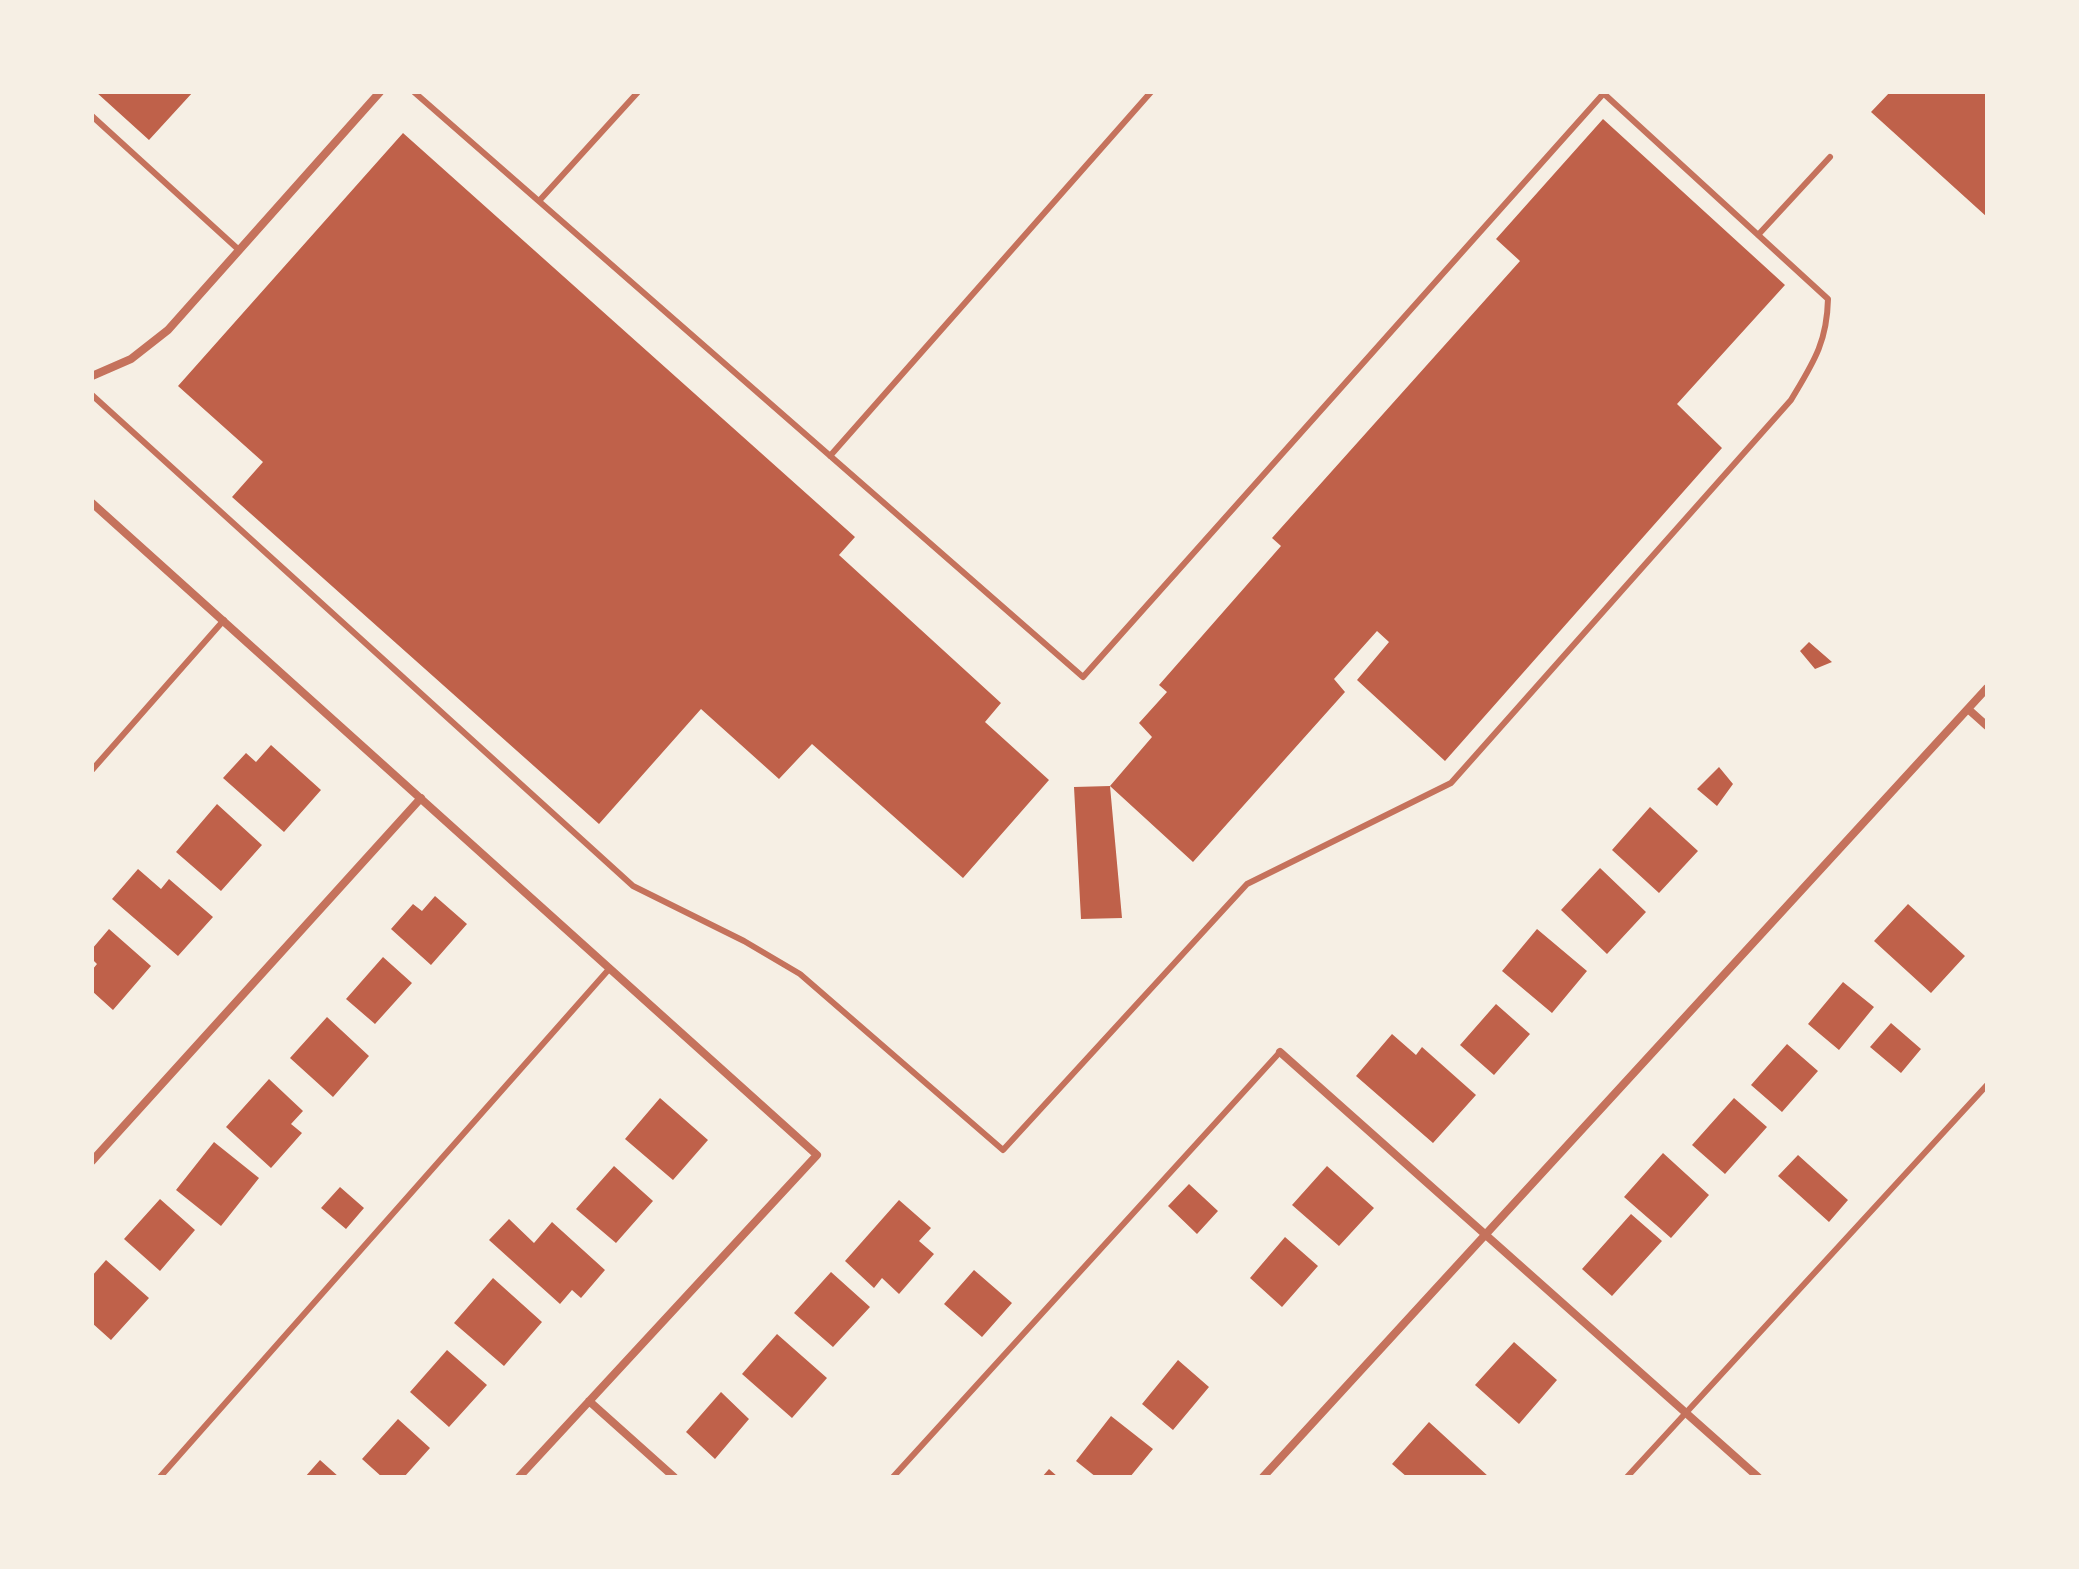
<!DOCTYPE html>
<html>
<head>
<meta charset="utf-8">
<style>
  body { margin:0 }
  #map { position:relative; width:2079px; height:1569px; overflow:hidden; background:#f6efe4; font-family:"Asap Condensed",sans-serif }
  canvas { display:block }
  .frame { position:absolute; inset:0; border:94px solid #f6efe4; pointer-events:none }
</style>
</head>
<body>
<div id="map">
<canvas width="2079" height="1569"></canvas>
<div class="frame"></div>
</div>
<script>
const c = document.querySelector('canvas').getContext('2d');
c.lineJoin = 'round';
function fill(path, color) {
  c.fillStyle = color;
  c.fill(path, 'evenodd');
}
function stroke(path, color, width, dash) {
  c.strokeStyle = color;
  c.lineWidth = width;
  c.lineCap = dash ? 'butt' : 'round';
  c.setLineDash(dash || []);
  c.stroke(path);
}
const building = new Path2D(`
  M 96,92 L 193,92 L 149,140 Z
  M 1890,92 L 1987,92 L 1987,217 L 1871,112 Z
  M 1603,119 L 1785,285 L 1677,404 L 1722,448 L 1445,761 L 1357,680 L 1389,642 L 1377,631 L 1334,679 L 1345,692 L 1193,862 L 1110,786 L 1122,918 L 1081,919 L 1074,787 L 1110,786 L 1152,737 L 1139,723 L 1167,692 L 1159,685 L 1281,546 L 1272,538 L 1520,261 L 1496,239 Z
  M 403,133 L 855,537 L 839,555 L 1001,703 L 985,722 L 1049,780 L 963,878 L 812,744 L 779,779 L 701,709 L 599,824 L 232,497 L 263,462 L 178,386 Z
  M 1809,642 L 1832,662 L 1815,669 L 1800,651 Z
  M 271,745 L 321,790 L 284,832 L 223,778 L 246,753 L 256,762 Z
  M 1719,767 L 1733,784 L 1717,806 L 1697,789 Z
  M 217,804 L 262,845 L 221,891 L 176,852 Z
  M 1650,807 L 1698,851 L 1659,893 L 1612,850 Z
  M 1600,868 L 1646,912 L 1607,954 L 1561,910 Z
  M 138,869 L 161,889 L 169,879 L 213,917 L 178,956 L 112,899 Z
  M 435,896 L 467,924 L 431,965 L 391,929 L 413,904 L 422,911 Z
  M 1908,904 L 1965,956 L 1931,993 L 1874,941 Z
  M 109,929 L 151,966 L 113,1010 L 92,991 L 92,970 L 97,964 L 92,959 L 92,949 Z
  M 1537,929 L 1587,971 L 1552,1013 L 1502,971 Z
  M 383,957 L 412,983 L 375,1024 L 346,999 Z
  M 1843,982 L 1874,1007 L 1839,1050 L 1808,1024 Z
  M 1496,1004 L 1530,1034 L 1494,1075 L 1460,1045 Z
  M 327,1017 L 369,1056 L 333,1097 L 290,1058 Z
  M 1891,1023 L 1921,1049 L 1901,1073 L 1870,1047 Z
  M 1392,1034 L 1416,1055 L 1422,1047 L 1476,1095 L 1433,1143 L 1356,1076 Z
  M 1787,1044 L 1818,1071 L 1782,1112 L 1751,1085 Z
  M 269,1079 L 303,1111 L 291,1124 L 302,1133 L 271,1168 L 226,1127 Z
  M 660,1098 L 708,1140 L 673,1180 L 625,1139 Z
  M 1734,1098 L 1767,1127 L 1725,1174 L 1692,1145 Z
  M 214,1142 L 259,1178 L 221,1226 L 176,1190 Z
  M 1663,1153 L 1709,1195 L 1671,1238 L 1624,1197 Z
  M 1798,1155 L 1848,1200 L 1829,1222 L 1778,1176 Z
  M 614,1166 L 653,1201 L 616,1243 L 576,1209 Z
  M 1327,1166 L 1374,1208 L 1339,1246 L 1292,1205 Z
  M 1189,1184 L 1218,1211 L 1197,1234 L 1168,1206 Z
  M 340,1187 L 364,1208 L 346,1229 L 321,1208 Z
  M 160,1199 L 195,1230 L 160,1271 L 124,1239 Z
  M 899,1200 L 931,1228 L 919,1241 L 934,1254 L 899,1294 L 882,1278 L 874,1288 L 845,1261 Z
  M 1631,1214 L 1662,1241 L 1612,1296 L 1582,1269 Z
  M 509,1219 L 534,1243 L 552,1222 L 605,1270 L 581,1298 L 572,1290 L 560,1304 L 489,1240 Z
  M 1285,1237 L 1318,1266 L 1282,1307 L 1250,1278 Z
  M 106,1260 L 149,1298 L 111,1340 L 92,1323 L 92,1276 Z
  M 974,1270 L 1012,1303 L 982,1337 L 944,1304 Z
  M 831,1272 L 870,1307 L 833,1347 L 794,1313 Z
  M 493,1278 L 542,1322 L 504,1366 L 454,1323 Z
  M 777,1334 L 827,1378 L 792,1418 L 742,1374 Z
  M 1514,1342 L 1557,1380 L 1519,1424 L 1475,1385 Z
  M 447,1350 L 487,1385 L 449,1427 L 410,1392 Z
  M 1178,1360 L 1209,1387 L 1173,1430 L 1142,1404 Z
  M 721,1392 L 749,1419 L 715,1459 L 686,1432 Z
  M 1111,1416 L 1153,1449 L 1130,1477 L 1096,1477 L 1076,1461 Z
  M 398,1419 L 430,1448 L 404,1477 L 382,1477 L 362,1459 Z
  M 1429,1422 L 1489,1477 L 1407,1477 L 1392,1464 Z
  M 320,1460 L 339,1477 L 305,1477 Z
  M 1049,1469 L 1058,1477 L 1042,1477 Z`);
const service = new Path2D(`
  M 414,92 L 1083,677 L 1604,93
  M 92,116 L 239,250
  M 539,201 L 638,92
  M 1758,235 L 1830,157
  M 92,395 L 633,886 L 744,941 L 800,974 L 1003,1150 L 1247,884 L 1451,783 L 1791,400 C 1813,363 1827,343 1828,299 L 1602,92
  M 830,456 L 1151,92
  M 92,770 L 224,620
  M 160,1477 L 610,968
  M 893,1477 L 1280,1052
  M 1627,1477 L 1987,1085`);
const minor = new Path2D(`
  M 92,376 L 131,359 L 168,330 L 380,92
  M 92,503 L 817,1155 L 519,1477
  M 1968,709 L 1987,726
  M 1280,1052 L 1758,1477
  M 92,1161 L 421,798
  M 589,1401 L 674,1477
  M 1263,1477 L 1987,688`);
fill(building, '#bf614a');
stroke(service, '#c5725c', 6);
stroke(minor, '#c5725c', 8);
</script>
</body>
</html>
